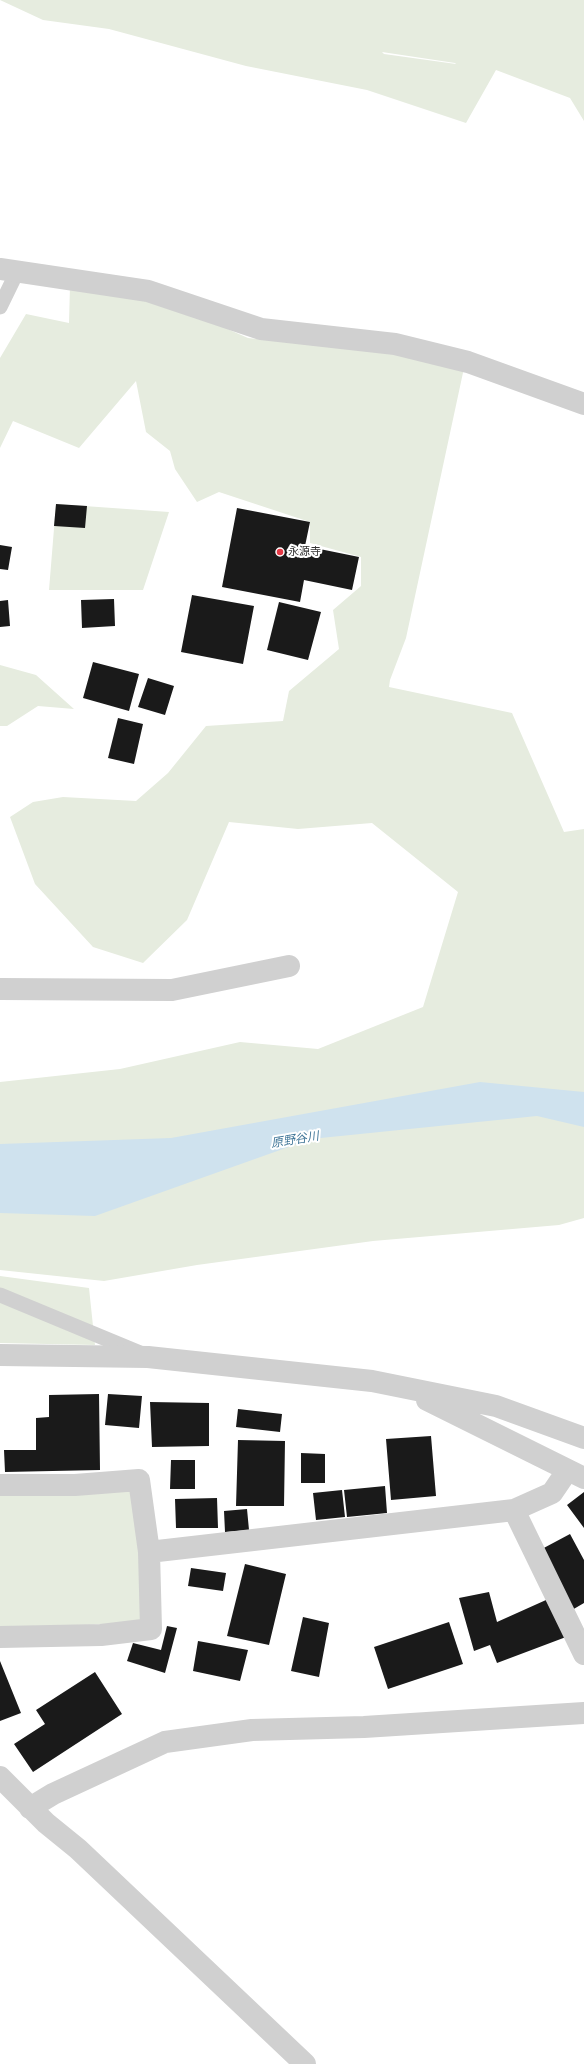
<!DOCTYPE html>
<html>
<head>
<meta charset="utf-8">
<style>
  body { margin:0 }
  canvas { display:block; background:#fff }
</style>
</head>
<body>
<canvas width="584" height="2064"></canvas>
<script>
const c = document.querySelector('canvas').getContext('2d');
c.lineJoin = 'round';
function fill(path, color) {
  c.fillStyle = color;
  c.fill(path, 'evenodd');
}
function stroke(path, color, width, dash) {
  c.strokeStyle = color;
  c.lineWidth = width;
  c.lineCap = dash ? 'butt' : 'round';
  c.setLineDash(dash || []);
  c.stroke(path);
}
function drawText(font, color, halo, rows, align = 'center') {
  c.font = font + ' "PT Sans Narrow","Noto Sans JP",sans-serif';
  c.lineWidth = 4;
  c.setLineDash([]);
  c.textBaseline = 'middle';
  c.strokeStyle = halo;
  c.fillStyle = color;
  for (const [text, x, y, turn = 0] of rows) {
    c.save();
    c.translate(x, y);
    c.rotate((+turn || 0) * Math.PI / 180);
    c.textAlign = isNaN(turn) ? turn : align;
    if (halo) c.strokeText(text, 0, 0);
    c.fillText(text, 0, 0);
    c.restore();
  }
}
const green = new Path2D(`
  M 0,0 L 584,0 L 584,121 L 570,98 L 496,70 L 466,123 L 367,90 L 246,66 L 109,29 L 43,20 ZM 382,52 L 455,63 L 456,64 L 384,54 Z
  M 70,286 L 175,306 L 248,338 L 349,349 L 398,350 L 464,368 L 406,638 L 390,680 L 389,687 L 512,713 L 564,832 L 584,829 L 584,1218 L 559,1225 L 373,1241 L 197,1265 L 104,1281 L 0,1270 L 0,1082 L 120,1069 L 240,1042 L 318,1049 L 423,1007 L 458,892 L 372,823 L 298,829 L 229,822 L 187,920 L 143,963 L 93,947 L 35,884 L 10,817 L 33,802 L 63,797 L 136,801 L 168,773 L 206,726 L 283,721 L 289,691 L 339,649 L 333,610 L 361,586 L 361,557 L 310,543 L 310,522 L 219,492 L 197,502 L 175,469 L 170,451 L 146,432 L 136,381 L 79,448 L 13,421 L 0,448 L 0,358 L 26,314 L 69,323 Z
  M 56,504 L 169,512 L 143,590 L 49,590 Z
  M 0,665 L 36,675 L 74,709 L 38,706 L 7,726 L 0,726 Z
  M 0,1276 L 89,1288 L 95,1345 L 0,1343 Z
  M 134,1486 L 146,1622 L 0,1629 L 0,1496 Z`);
const water = new Path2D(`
  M 480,1082 L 584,1092 L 584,1127 L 537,1116 L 311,1139 L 95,1216 L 0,1213 L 0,1144 L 171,1138 Z`);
const building = new Path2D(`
  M 56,504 L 87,506 L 85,528 L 54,526 Z
  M 237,508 L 310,522 L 305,546 L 359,557 L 352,590 L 304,580 L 300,602 L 222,587 Z
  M 0,545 L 12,547 L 8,570 L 0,569 Z
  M 192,595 L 254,606 L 243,664 L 181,652 Z
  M 114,599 L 115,626 L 82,628 L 81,600 Z
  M 8,600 L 10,626 L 0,627 L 0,601 Z
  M 279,602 L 321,612 L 308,660 L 267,650 Z
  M 93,662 L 139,674 L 129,711 L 83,698 Z
  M 148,678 L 174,686 L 165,715 L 138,707 Z
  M 118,718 L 143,724 L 134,764 L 108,758 Z
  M 99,1394 L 100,1470 L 5,1472 L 4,1450 L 36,1450 L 36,1418 L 49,1417 L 49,1395 Z
  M 108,1394 L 142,1396 L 139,1428 L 105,1425 Z
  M 150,1402 L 209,1403 L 209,1446 L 152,1447 Z
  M 238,1409 L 282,1414 L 280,1432 L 236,1427 Z
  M 431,1436 L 436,1496 L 391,1500 L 386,1439 Z
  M 238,1440 L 285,1441 L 284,1506 L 236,1506 Z
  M 301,1453 L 325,1454 L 325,1483 L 301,1483 Z
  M 171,1460 L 195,1460 L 195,1489 L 170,1489 Z
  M 385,1486 L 387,1513 L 347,1517 L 344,1490 Z
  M 342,1490 L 345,1517 L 316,1520 L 313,1493 Z
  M 584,1492 L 584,1528 L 567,1505 Z
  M 217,1498 L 218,1528 L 176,1528 L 175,1499 Z
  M 247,1509 L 249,1530 L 225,1532 L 224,1511 Z
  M 570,1534 L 584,1560 L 584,1603 L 572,1610 L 540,1550 Z
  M 245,1564 L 286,1574 L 269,1645 L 227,1636 Z
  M 191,1568 L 226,1573 L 223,1591 L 188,1586 Z
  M 489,1592 L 497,1622 L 546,1600 L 566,1637 L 497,1663 L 490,1645 L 474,1651 L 459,1598 Z
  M 303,1617 L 329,1623 L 319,1677 L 291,1671 Z
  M 449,1622 L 463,1664 L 388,1689 L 374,1647 Z
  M 167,1626 L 177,1628 L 165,1673 L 127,1661 L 133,1643 L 161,1650 Z
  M 198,1641 L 248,1650 L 240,1681 L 193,1671 Z
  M 0,1661 L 21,1713 L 0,1721 Z
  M 95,1672 L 122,1714 L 33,1772 L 14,1744 L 45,1724 L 36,1710 Z`);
const service = new Path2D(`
  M 0,307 L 17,272
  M 0,1295 L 140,1353`);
const minor = new Path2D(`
  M 0,269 L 148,291 L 261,329 L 395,344 L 468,362 L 584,404
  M 0,989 L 172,990 L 289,966
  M 0,1355 L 148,1357 L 372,1381 L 496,1406 L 584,1438
  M 427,1400 L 584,1478
  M 0,1485 L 75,1485 L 139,1480 L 149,1552 L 151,1629 L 101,1635 L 0,1637
  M 514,1510 L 584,1654
  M 149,1552 L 514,1510 L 552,1493 L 567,1471
  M 0,1777 L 46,1823 L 78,1849 L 305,2064
  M 30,1808 L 53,1794 L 165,1742 L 252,1730 L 364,1727 L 584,1713`);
const markers = [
  [280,552,4,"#e63946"]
];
const poiNames = [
  ["永源寺",288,552]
];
const waterNames = [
  ["原野谷川",295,1140,-9]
];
fill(green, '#e6ecdf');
fill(water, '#cfe2ee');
fill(building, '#1a1a1a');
stroke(service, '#d0d0d0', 15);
stroke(minor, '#d0d0d0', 22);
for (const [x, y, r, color] of markers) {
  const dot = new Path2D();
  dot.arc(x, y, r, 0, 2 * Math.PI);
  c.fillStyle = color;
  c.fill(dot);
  stroke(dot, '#fff', 1.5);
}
drawText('11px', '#333', '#fff', poiNames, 'left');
drawText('italic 12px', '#3f7597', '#fff', waterNames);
</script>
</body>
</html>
